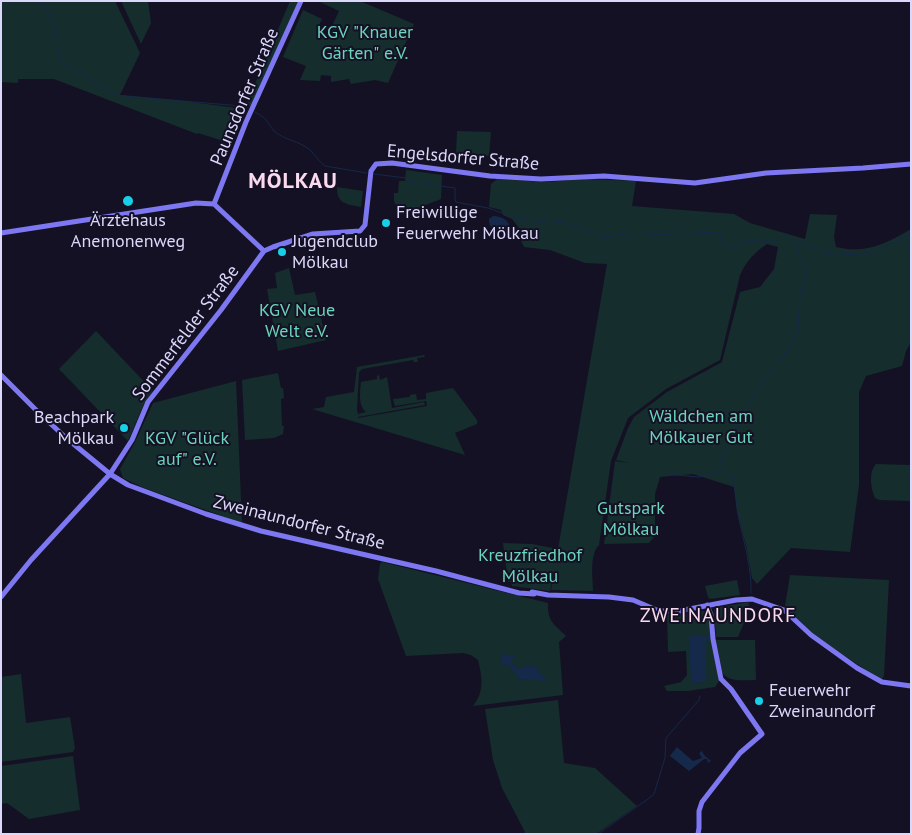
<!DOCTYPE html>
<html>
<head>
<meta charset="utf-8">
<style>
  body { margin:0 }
  #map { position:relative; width:912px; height:835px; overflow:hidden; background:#151124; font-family:"PT Sans",sans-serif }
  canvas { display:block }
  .frame { position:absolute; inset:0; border:2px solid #dcd8fb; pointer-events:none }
</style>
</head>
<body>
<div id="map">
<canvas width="912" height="835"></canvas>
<div class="frame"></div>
</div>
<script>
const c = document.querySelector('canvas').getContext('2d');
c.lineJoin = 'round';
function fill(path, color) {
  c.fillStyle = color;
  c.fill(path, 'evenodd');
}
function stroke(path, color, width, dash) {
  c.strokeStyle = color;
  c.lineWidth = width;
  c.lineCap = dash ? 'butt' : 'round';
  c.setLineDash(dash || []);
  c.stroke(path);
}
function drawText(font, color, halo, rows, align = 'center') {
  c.font = font + ' "PT Sans",sans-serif';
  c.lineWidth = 4;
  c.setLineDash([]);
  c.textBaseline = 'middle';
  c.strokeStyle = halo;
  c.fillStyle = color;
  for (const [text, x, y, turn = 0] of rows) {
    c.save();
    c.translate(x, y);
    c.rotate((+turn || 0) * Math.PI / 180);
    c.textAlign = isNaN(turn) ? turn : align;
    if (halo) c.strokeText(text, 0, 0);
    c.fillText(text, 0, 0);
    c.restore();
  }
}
const green = new Path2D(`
  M 1,1 L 115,1 L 140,53 L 120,95 L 175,100 L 245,109 L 230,143 L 198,133 L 197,134 L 54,79 L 18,79 L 18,83 L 1,82 Z
  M 121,1 L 148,1 L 151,23 L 141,44 Z
  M 290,1 L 301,1 L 253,107 L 246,105 Z
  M 318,1 L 360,1 L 414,24 L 388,83 L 375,80 L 351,84 L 349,79 L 331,82 L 331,76 L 321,75 L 320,81 L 300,80 L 306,66 L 283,57 L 303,10 L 322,19 L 317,30 L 328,35 L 339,11 Z
  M 457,131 L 491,132 L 489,156 L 456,154 Z
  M 406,170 L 442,175 L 441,199 L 400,215 L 394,201 L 394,193 L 398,193 L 399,181 L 405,181 Z
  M 497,179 L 545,182 L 588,179 L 636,181 L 632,206 L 734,214 L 750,223 L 805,239 L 810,214 L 837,215 L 834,237 L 836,247 C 865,254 886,244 911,229 L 911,342 L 906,351 L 902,366 L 866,376 L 859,392 L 859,485 L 850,552 L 791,548 L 757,584 L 752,578 L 746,545 L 737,512 L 734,487 L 693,474 L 660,477 L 655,494 L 655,536 L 649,543 L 604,544 L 615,461 L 629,463 L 616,460 L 628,428 L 634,417 L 667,392 L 722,362 L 740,292 L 760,287 L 774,269 L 778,247 L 767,244 C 755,252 746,261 740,275 L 720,360 L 666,389 L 628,418 L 611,461 L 599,545 C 589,555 593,578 593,591 L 551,590 L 555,567 L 550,591 L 512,586 L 511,582 L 508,582 L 503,543 L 532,544 L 558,549 L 607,264 L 585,263 L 550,250 L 524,247 L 519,237 L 519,228 L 512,219 L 503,215 L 501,210 L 489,207 L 491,184 Z
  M 337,187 L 363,191 L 361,207 C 346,204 337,204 337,187 Z
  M 289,268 L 295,295 L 315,292 L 326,340 L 278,351 L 267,289 L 277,288 L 275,273 Z
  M 96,331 L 153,391 L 143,406 L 128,441 L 59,369 Z
  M 424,355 L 425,357 L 417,358 L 418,362 L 414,362 L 413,360 L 362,369 L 359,372 L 357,410 L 358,414 L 366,412 C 358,406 360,391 361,382 L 377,379 L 377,376 L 379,375 L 380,380 L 387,377 L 392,408 L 424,402 L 425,405 L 358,417 L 358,418 L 427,406 L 426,401 L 395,406 L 393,399 L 410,397 L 410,395 L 416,394 L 417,400 L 426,399 L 426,393 L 453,388 L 477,420 L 477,424 L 455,433 L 465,455 L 312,409 L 324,407 L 326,397 L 354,392 L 357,367 Z
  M 278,373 L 281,388 L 283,388 L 284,398 L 281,399 L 282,426 L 284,426 L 283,434 L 274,438 L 245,440 L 242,380 Z
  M 236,381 L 242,523 L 144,488 L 123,478 L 120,469 L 135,442 L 153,403 Z
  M 876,464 L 911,465 L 911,501 L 879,500 L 875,498 C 871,488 868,473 876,464 Z
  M 382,562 L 548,603 C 547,621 554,624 566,636 L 559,642 L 563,695 L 473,706 C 485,691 482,677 478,660 L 471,655 L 463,653 L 406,656 L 378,579 L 380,564 Z
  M 790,575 L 889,580 L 884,676 L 882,679 L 878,678 L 812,634 L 786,610 L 785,606 Z
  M 737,580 L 740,595 L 710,599 L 708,597 L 705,586 Z
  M 749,602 L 747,616 L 738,637 L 716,637 L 714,610 L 715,608 Z
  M 703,611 L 707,612 L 709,616 L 719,681 L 715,687 L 688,691 L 667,691 L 664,686 L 681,682 L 687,675 L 686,651 L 668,652 L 667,614 L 687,613 Z
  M 716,640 L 755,640 L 756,680 C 745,680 728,683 722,672 Z
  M 21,674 L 26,723 L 70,717 L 75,748 L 73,752 L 1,762 L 1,677 Z
  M 558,700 L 564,763 L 595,768 L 637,806 L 596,834 L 523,834 L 525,832 L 502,788 L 493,760 L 485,709 Z
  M 73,756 L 80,810 L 29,819 L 7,803 L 1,804 L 1,766 Z`);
const water = new Path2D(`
  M 493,216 C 502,216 511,221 510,231 L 503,234 C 495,232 488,227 489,219 Z
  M 690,635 L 710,637 L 710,639 L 706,641 L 706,678 L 704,682 L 692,683 L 690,665 Z
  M 503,654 L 515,656 L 510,661 L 518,670 C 538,659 536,671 547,681 L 520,679 L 507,664 L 503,667 L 501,656 Z
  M 677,747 L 693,761 L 702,758 L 699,753 L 702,751 L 704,755 L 711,761 L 708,763 L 707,759 L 704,759 L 689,771 L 670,756 Z`);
const stream = new Path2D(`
  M 40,1 C 45,9 51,17 54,26 C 59,36 56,48 60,57 L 59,61 L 80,72 L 114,95 L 241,106
  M 255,112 C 268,119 266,121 274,131 C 284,140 299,141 309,149 C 315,154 318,161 325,166 L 367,173
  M 374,174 L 406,178 L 409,182 L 455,188 L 455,199 L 456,202 L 488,208 L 517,218 L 565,223 L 600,236 L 608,237 L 623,234 L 628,236 L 716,232 L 722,235 L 723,241 L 727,248 L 732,248 L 747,240 L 778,240
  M 799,239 L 802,244 L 823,252 L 853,255 L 876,251 L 911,234
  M 668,474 L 698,477 L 721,472
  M 751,593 C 752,569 744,543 739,519 C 736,505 736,491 732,476 C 724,472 720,470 721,459 L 758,388 L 772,368 L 787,352 L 794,340 L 798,328 L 800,296 L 807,274 L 798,254 L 795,240 L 784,239
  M 598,834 L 648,799 L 654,794 L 665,758 L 666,738 L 699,700 L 700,696`);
const secondary = new Path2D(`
  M 214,204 L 246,122 L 301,1
  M 1,233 L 196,203 L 214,204 L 264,251
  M 1,375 L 38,412 L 65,437 L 110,474 L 128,485 L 206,514 L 261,531 L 436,571 L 519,593 L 534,594
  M 532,592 L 548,595 L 609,597 L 633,600 L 659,611 L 679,611 L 736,600 L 752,599 L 784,610 L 811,635 L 857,668 L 882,682 L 911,686
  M 1,597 L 31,560 L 110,474 L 132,440 L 148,402 L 221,310 L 264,251 L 273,247 L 313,234 L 360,231 L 365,225 L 371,171 L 376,164 L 392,163 L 490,176 L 541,179 L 604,176 L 695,183 L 766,173 L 863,168 L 911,164
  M 698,834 L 699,828 L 699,811 L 702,802 L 740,753 L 762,734 L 731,689 L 721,679 L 713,639 L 711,615 L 707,605`);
const markers = [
  [128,201,6,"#17d0e8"],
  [386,223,5,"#17d0e8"],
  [282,252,5,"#17d0e8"],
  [124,428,5,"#17d0e8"],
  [759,701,5,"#17d0e8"]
];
const parkNames = [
  ["KGV \"Knauer",365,33],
  ["Gärten\" e.V.",365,54],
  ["KGV Neue",297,311],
  ["Welt e.V.",297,332],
  ["Wäldchen am",701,417],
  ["Mölkauer Gut",701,438],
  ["KGV \"Glück",187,439],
  ["auf\" e.V.",187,460],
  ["Gutspark",631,509],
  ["Mölkau",631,530],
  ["Kreuzfriedhof",530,556],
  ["Mölkau",530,577]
];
const streetNames = [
  ["Paunsdorfer Straße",245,97,-67],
  ["Engelsdorfer Straße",463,158,5],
  ["Sommerfelder Straße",186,333,-53],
  ["Zweinaundorfer Straße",299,523,14]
];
const poiNames = [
  ["Freiwillige",396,213],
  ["Feuerwehr Mölkau",396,234],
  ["Ärztehaus",128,221,"center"],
  ["Anemonenweg",128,242,"center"],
  ["Jugendclub",292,242],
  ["Mölkau",292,263],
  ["Beachpark",114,418,"right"],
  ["Mölkau",114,439,"right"],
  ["Feuerwehr",769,691],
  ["Zweinaundorf",769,712]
];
const quarterNames = [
  ["ZWEINAUNDORF",718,616]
];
const districtNames = [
  ["MÖLKAU",293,182]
];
fill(green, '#152d2d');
fill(water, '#15294a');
stroke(stream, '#15294a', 1);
stroke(secondary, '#7d78f2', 5);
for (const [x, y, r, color] of markers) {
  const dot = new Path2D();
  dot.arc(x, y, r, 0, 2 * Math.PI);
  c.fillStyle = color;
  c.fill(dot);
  stroke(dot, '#151124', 2);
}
drawText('18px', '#6bd4bc', '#151124', parkNames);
drawText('18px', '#dcd8fb', '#151124', streetNames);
drawText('18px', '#dcd8fb', '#151124', poiNames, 'left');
c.letterSpacing = '1px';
drawText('20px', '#fbdaef', '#151124', quarterNames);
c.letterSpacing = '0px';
c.letterSpacing = '1px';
drawText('bold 22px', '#fbdaef', '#151124', districtNames);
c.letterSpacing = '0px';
</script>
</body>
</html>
